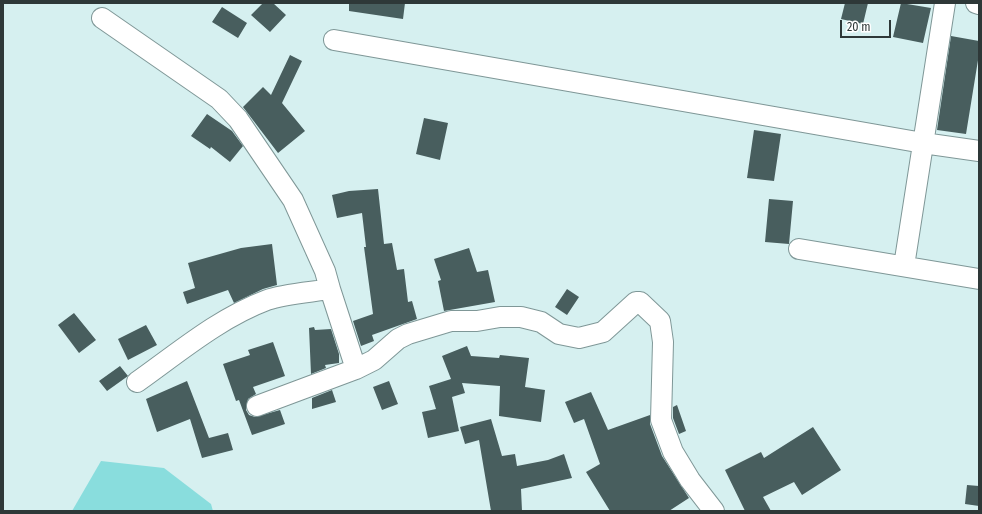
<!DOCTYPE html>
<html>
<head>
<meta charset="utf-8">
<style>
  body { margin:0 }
  #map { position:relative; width:982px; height:514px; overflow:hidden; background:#d6f0f0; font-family:"Fira Sans Condensed",sans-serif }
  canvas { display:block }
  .frame { position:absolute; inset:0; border:4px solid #2e3838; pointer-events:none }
  .scale { position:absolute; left:840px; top:20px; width:51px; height:18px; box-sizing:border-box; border:2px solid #2e3838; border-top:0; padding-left:5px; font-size:12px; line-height:14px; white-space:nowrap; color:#2e3838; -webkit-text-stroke:3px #fff; paint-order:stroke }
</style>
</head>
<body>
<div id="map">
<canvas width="982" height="514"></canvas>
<div class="frame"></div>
<div class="scale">20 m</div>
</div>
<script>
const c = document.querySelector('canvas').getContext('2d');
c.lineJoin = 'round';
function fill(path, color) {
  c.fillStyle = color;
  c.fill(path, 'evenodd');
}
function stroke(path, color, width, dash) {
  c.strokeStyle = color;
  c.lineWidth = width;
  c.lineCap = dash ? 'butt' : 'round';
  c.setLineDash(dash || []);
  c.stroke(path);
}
const water = new Path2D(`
  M 101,461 L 164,468 L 211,504 L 213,511 L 72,511 Z`);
const building = new Path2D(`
  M 263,3 L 273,3 L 286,15 L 270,32 L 251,15 Z
  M 349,3 L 405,3 L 403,19 L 349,11 Z
  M 845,3 L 868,3 L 863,24 L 841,19 Z
  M 901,3 L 931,8 L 923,43 L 893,37 Z
  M 222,7 L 247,23 L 238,38 L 212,22 Z
  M 951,36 L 979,41 L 979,54 L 966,134 L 937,130 Z
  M 290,55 L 302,61 L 282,103 L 305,131 L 278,153 L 243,107 L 263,87 L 271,95 Z
  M 207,114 L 232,131 L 243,146 L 230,162 L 211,147 L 210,149 L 191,136 Z
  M 424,118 L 448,123 L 440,160 L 416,154 Z
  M 754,130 L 781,134 L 774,181 L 747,178 Z
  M 378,189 L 384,244 L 392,243 L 397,270 L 404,269 L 408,302 L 412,301 L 417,319 L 372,335 L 374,341 L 361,346 L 353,321 L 373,314 L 364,247 L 366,247 L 362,213 L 337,218 L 332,195 L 349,191 Z
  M 769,199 L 793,201 L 789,244 L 765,242 Z
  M 272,244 L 277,285 L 263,289 L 234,303 L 228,290 L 187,304 L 183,292 L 195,288 L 188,263 L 241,248 Z
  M 469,248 L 477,272 L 488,270 L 495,302 L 444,311 L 438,281 L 441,280 L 434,259 Z
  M 567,289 L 579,297 L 567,315 L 555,307 Z
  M 74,313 L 96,340 L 79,353 L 58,325 Z
  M 146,325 L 157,345 L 128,360 L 118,339 Z
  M 314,327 L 315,330 L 331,329 L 339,354 L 339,363 L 325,365 L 326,368 L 311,374 L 309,328 Z
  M 273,342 L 285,376 L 253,387 L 256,394 L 248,399 L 246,410 L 249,415 L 255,417 L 280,410 L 285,424 L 252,435 L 239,400 L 236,401 L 223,364 L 250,355 L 248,350 Z
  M 467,346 L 471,356 L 499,358 L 500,355 L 529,358 L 525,387 L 545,390 L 541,422 L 499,416 L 500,386 L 462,383 L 465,393 L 452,397 L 459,431 L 428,438 L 422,412 L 436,409 L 429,386 L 451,379 L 442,356 Z
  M 120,366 L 128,376 L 107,391 L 99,381 Z
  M 187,381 L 209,438 L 228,433 L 233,450 L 202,458 L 190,419 L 157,432 L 146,399 Z
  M 389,381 L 398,404 L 382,410 L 373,387 Z
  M 332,390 L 336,402 L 312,409 L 312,398 Z
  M 591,392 L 608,430 L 650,415 L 650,424 L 662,456 L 689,498 L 669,511 L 610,511 L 586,472 L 600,464 L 584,419 L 574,423 L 565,402 Z
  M 677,405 L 686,431 L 679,434 L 673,418 L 673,407 Z
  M 491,419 L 502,456 L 515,454 L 517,466 L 548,460 L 564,454 L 572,478 L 521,489 L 522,511 L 491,511 L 479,440 L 465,444 L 460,427 Z
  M 813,427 L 841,470 L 802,495 L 794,482 L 763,497 L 771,511 L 745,511 L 725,470 L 761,452 L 764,458 Z
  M 967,485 L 979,486 L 979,506 L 965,504 Z`);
const minor = new Path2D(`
  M 976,3 L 979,4
  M 102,18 L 219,99 L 238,119 L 293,200 L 325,271 L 330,289 C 312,292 283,294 267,300 C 219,318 178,353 137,382
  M 334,40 L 923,143 L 979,151
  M 799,249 L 979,279
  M 904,266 L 945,3
  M 330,289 L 356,369
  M 257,406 L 356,369 L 374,360 L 398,339 L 408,334 L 451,321 L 477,321 L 500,317 L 521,317 L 541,322 L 559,334 L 579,338 L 603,332 L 636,302 L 640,302 L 660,321 L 663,342 L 661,420 L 673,452 L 690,480 L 714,511`);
fill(water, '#89dddd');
fill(building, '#485e5e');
stroke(minor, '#7f9797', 22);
stroke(minor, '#fff', 20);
</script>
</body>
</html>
